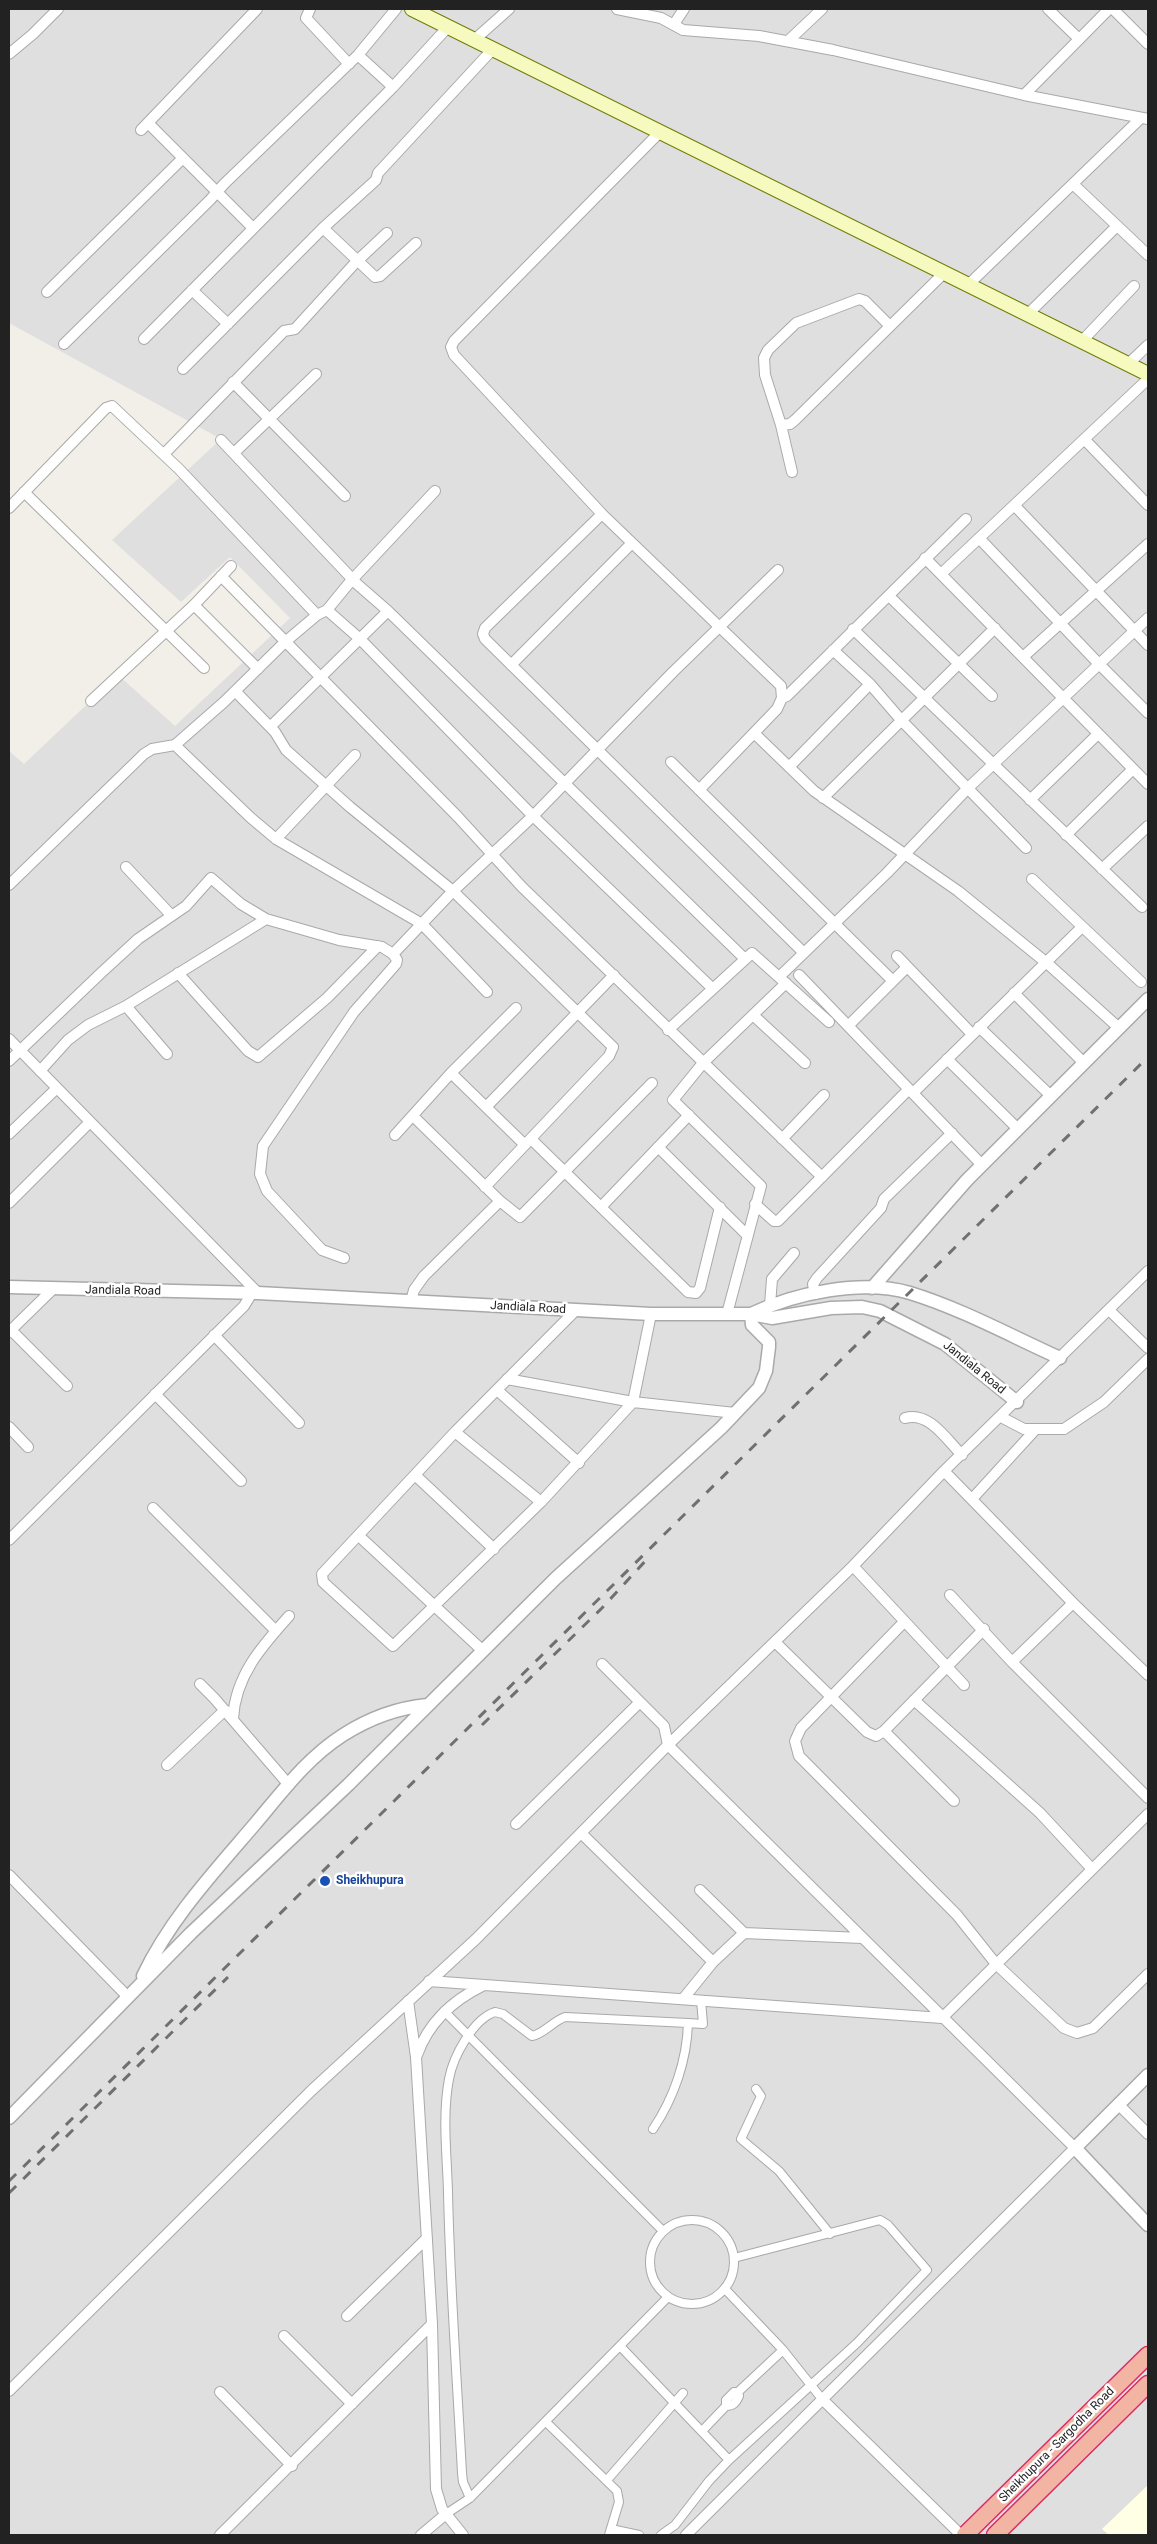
<!DOCTYPE html>
<html>
<head>
<meta charset="utf-8">
<style>
  body { margin:0 }
  #map { position:relative; width:1157px; height:2544px; overflow:hidden; background:#f2efe9; font-family:Roboto,sans-serif }
  canvas { display:block }
  .frame { position:absolute; inset:0; border:10px solid #222; pointer-events:none }
</style>
</head>
<body>
<div id="map">
<canvas width="1157" height="2544"></canvas>
<div class="frame"></div>
</div>
<script>
const c = document.querySelector('canvas').getContext('2d');
c.lineJoin = 'round';
function fill(path, color) {
  c.fillStyle = color;
  c.fill(path, 'evenodd');
}
function stroke(path, color, width, dash) {
  c.strokeStyle = color;
  c.lineWidth = width;
  c.lineCap = dash ? 'butt' : 'round';
  c.setLineDash(dash || []);
  c.stroke(path);
}
function drawText(font, color, halo, rows, align = 'center') {
  c.font = font + ' Roboto,sans-serif';
  c.lineWidth = 5;
  c.setLineDash([]);
  c.textBaseline = 'middle';
  c.strokeStyle = halo;
  c.fillStyle = color;
  for (const [text, x, y, turn = 0] of rows) {
    c.save();
    c.translate(x, y);
    c.rotate((+turn || 0) * Math.PI / 180);
    c.textAlign = isNaN(turn) ? turn : align;
    if (halo) c.strokeText(text, 0, 0);
    c.fillText(text, 0, 0);
    c.restore();
  }
}
const residential = new Path2D(`
  M 9,9 L 1148,9 L 1148,2535 L 9,2535 L 9,751 L 24,764 L 118,675 L 175,726 L 290,618 L 230,557 L 181,602 L 112,540 L 221,439 L 9,323 Z`);
const education = new Path2D(`
  M 1148,2485 L 1148,2535 L 1109,2535 L 1102,2529 Z`);
const pedestrian = new Path2D(`
  M 444,2011 L 663,2231
  M 756,2089 L 761,2096 L 741,2139 L 779,2171 L 830,2234
  M 653,2129 C 674,2098 687,2060 688,2023 L 703,2024 L 701,2000
  M650 2262a42 42 0 1 1 84 0a42 42 0 1 1-84 0Z
  M 725,2289 L 783,2350 L 822,2399
  M 620,2346 L 729,2460
  M 726,2406 L 726,2400 L 734,2392 L 738,2392 L 783,2350
  M 546,2422 L 617,2491 L 619,2502 L 609,2535
  M 702,2431 L 726,2406 C 733,2406 736,2403 739,2396 L 738,2392
  M 607,2480 L 683,2393
  M 470,2498 L 463,2482 L 462,2473 C 457,2379 450,2286 448,2192 C 447,2155 442,2116 449,2079 C 453,2057 473,2019 495,2012 L 503,2014 L 532,2036 C 544,2034 553,2021 565,2017 L 688,2023
  M 446,2514 L 470,2498 L 668,2297
  M 611,2529 L 639,2535
  M 661,2535 L 675,2525 L 709,2481 L 729,2460 L 857,2343 L 927,2270 L 888,2225 L 880,2220 L 734,2258`);
const minor = new Path2D(`
  M 310,9 L 306,18 L 349,64
  M 617,9 L 661,18 L 683,30 L 759,36 L 833,50 L 1024,95 L 1148,119
  M 1048,9 L 1079,39
  M 1113,9 L 1148,44
  M 674,24 L 684,9
  M 473,41 L 509,9
  M 788,41 L 822,9
  M 9,54 L 33,34 L 58,9
  M 358,55 L 393,87
  M 1024,95 L 1109,9
  M 148,123 L 252,227
  M 141,130 L 257,9
  M 660,132 L 454,341 L 451,347 L 454,355 L 602,514 L 781,686 L 782,698 L 777,709 L 699,790
  M 1074,185 L 1148,255
  M 323,228 L 375,277 L 380,276 L 416,243
  M 968,285 L 1141,118
  M 192,290 L 228,324
  M 47,292 L 182,159
  M 1028,314 L 1117,226
  M 144,339 L 393,87 L 447,28
  M 1082,341 L 1134,286
  M 64,344 L 210,200 L 224,184 L 358,55 L 396,9
  M 1128,364 L 1148,345
  M 183,369 L 323,228 L 376,180 L 378,173 L 492,50
  M 233,382 L 345,496
  M 781,425 L 790,424 L 795,420 L 944,273
  M 221,440 L 357,584 L 388,611 L 744,958
  M 1085,440 L 1148,505
  M 234,453 L 316,374
  M 164,454 L 284,331 L 295,329 L 356,262 L 387,233
  M 792,472 L 781,425 L 765,375 L 764,358 L 768,350 L 796,323 L 859,299 L 865,301 L 890,326
  M 24,492 L 204,668
  M 1014,505 L 1148,645
  M 9,508 L 106,408 L 112,406 L 179,469 L 317,615
  M 602,514 L 485,628 L 483,634 L 485,639 L 804,953
  M 979,538 L 1099,664 L 1148,713
  M 925,558 L 1148,784
  M 941,574 L 1148,379
  M 221,576 L 458,817 L 522,887 L 822,1177
  M 889,596 L 992,696
  M 194,605 L 258,669
  M 327,610 L 360,639 L 533,816 L 712,988
  M 853,629 L 1142,907
  M 833,650 L 870,684 L 902,721 L 1026,848
  M 1023,657 L 1148,544
  M 511,665 L 632,543
  M 235,691 L 275,732 L 286,750 L 350,807 L 453,891 L 613,1047 L 609,1056 L 485,1187
  M 782,698 L 787,696 L 966,519
  M 91,701 L 194,605 L 231,566
  M 270,727 L 388,611
  M 754,733 L 814,791 L 958,891 L 1048,964 L 1119,1028
  M 175,745 L 251,818 L 276,839 L 422,924 L 487,992
  M 671,762 L 893,981
  M 789,767 L 870,684
  M 823,798 L 995,628
  M 1030,800 L 1098,734
  M 1066,835 L 1133,769
  M 276,839 L 355,755
  M 126,867 L 171,915
  M 1102,869 L 1148,826
  M 1032,879 L 1141,982
  M 9,885 L 144,754 L 152,749 L 175,745 L 224,702 L 285,642 L 317,615 L 327,610 L 350,582 L 435,491
  M 393,954 L 453,891 L 533,816 L 673,672 L 778,570
  M 897,956 L 972,1034
  M 178,973 L 248,1051 L 258,1057 L 327,998 L 378,946
  M 799,975 L 982,1165
  M 779,977 L 887,873 L 968,788 L 1148,618
  M 1014,993 L 1084,1063
  M 126,1006 L 167,1054
  M 753,1015 L 805,1063
  M 848,1026 L 907,967
  M 979,1027 L 1051,1096
  M 668,1030 L 752,953 L 829,1022
  M 9,1039 L 258,1293
  M 947,1059 L 1018,1129
  M 9,1061 L 101,973 L 138,939 L 186,906 L 211,878 L 241,904 L 266,919 L 339,940 L 382,947 L 393,954 L 397,960 L 396,964 L 354,1012 L 263,1146 L 260,1174 L 267,1191 L 322,1250 L 344,1258
  M 40,1071 L 68,1040 L 88,1025 L 126,1006 L 266,919
  M 451,1073 L 525,1145
  M 913,1093 L 1082,927
  M 486,1107 L 614,975
  M 413,1116 L 500,1201 L 520,1217 L 652,1083
  M 9,1134 L 57,1088
  M 395,1135 L 451,1073 L 516,1008
  M 531,1139 L 688,1292 L 696,1293 L 700,1288 L 720,1207
  M 782,1139 L 824,1095
  M 658,1147 L 747,1235
  M 9,1203 L 90,1122
  M 755,1204 L 774,1221 L 778,1221 L 909,1089
  M 601,1207 L 689,1115
  M 815,1294 L 813,1284 L 817,1278 L 881,1208 L 884,1199 L 952,1133
  M 411,1301 L 414,1290 L 424,1276 L 500,1201
  M 770,1305 L 772,1279 L 794,1253
  M 576,1310 L 455,1432 L 322,1574 L 323,1582 L 393,1646 L 541,1502 L 633,1402 L 651,1314
  M 1109,1310 L 1148,1348
  M 727,1314 L 761,1186 L 673,1100 L 703,1063 L 786,983
  M 11,1330 L 67,1386
  M 9,1332 L 52,1290
  M 214,1335 L 299,1423
  M 507,1379 L 633,1402 L 735,1413
  M 497,1390 L 579,1463
  M 155,1394 L 241,1481
  M 1001,1417 L 1024,1429 L 1064,1429 L 1104,1402 L 1148,1359
  M 905,1418 C 929,1411 946,1439 962,1455
  M 9,1427 L 28,1447
  M 455,1432 L 541,1502
  M 944,1471 L 1073,1603 L 1148,1675
  M 415,1475 L 494,1549
  M 972,1499 L 1035,1430
  M 153,1508 L 276,1631
  M 359,1536 L 482,1650
  M 9,1540 L 244,1306 L 252,1293
  M 853,1566 L 964,1685
  M 950,1595 L 1012,1662 L 1148,1798
  M 904,1622 L 801,1728 L 795,1741 L 799,1756 L 957,1915 L 996,1964 L 1064,2028 L 1077,2033 L 1093,2028 L 1148,1974
  M 775,1642 L 867,1732 L 876,1736 L 884,1731 L 984,1629
  M 1012,1662 L 1073,1603
  M 602,1664 L 664,1726 L 668,1745 L 1075,2148 L 686,2535
  M 200,1684 L 214,1698 L 289,1785
  M 914,1700 L 1040,1813 L 1092,1869
  M 233,1719 C 235,1676 262,1646 289,1616
  M 884,1731 L 954,1801
  M 167,1765 L 225,1710
  M 516,1824 L 640,1702
  M 581,1833 L 713,1962
  M 9,1875 L 128,1997
  M 700,1890 L 744,1933
  M 429,1981 L 942,2018 L 1148,1814
  M 683,1999 L 713,1962 L 744,1933 L 862,1938
  M 408,2001 L 416,2057 L 432,2324 L 436,2489 L 442,2509 L 463,2535
  M 417,2055 C 429,2021 453,2000 484,1985
  M 1118,2104 L 1148,2134
  M 347,2316 L 427,2238
  M 284,2336 L 352,2404
  M 9,2391 L 312,2090 L 476,1939 L 668,1745 L 853,1566 L 944,1471 L 1148,1271
  M 220,2392 L 292,2466
  M 822,2399 L 961,2535
  M 220,2535 L 432,2324
  M 421,2535 L 446,2514`);
const tertiary = new Path2D(`
  M 9,1287 L 258,1293 L 651,1314 L 751,1314 L 772,1318 L 831,1308 L 862,1307 L 880,1311 L 945,1344 L 1017,1402
  M 872,1288 L 967,1180 L 1148,999
  M 751,1314 C 795,1293 862,1279 910,1293 C 962,1309 1011,1336 1060,1358
  M 143,1976 C 170,1919 214,1872 255,1824 C 282,1792 307,1758 343,1735 C 368,1719 397,1708 427,1705
  M 1148,2075 L 1075,2148 L 1148,2225
  M 9,2118 L 191,1933 L 348,1785 L 556,1578 L 721,1428 L 759,1388 L 766,1371 L 769,1347 L 769,1342 L 752,1325 L 751,1314`);
const secondary = new Path2D(`
  M 412,9 L 1148,374`);
const trunk = new Path2D(`
  M 965,2535 L 1148,2355
  M 995,2535 L 1148,2384`);
const rail = new Path2D(`
  M 482,1725 L 602,1608 L 649,1557
  M 9,2181 L 1148,1057
  M 9,2193 L 228,1977`);
const markers = [
  [325,1881,6,"#1a4fb4"]
];
const streetNames = [
  ["Jandiala Road",123,1291,1],
  ["Jandiala Road",528,1308,3],
  ["Jandiala Road",974,1368,39],
  ["Sheikhupura - Sargodha Road",1057,2445,-45]
];
const transitNames = [
  ["Sheikhupura",336,1881]
];
fill(residential, '#e0dfdf');
fill(education, '#ffffe5');
stroke(pedestrian, '#a9a9a9', 10);
stroke(minor, '#a9a9a9', 12);
stroke(tertiary, '#a9a9a9', 15);
stroke(secondary, '#707d05', 16);
stroke(trunk, '#dc2a67', 19);
stroke(pedestrian, '#fff', 8);
stroke(minor, '#fff', 10);
stroke(tertiary, '#fff', 12);
stroke(secondary, '#f7fabf', 14);
stroke(trunk, '#f2b4a3', 16);
stroke(rail, '#707070', 3, [10, 10]);
for (const [x, y, r, color] of markers) {
  const dot = new Path2D();
  dot.arc(x, y, r, 0, 2 * Math.PI);
  c.fillStyle = color;
  c.fill(dot);
  stroke(dot, '#fff', 2);
}
drawText('12px', '#222', '#fff', streetNames);
drawText('bold 12px', '#164399', '#fff', transitNames, 'left');
</script>
</body>
</html>
